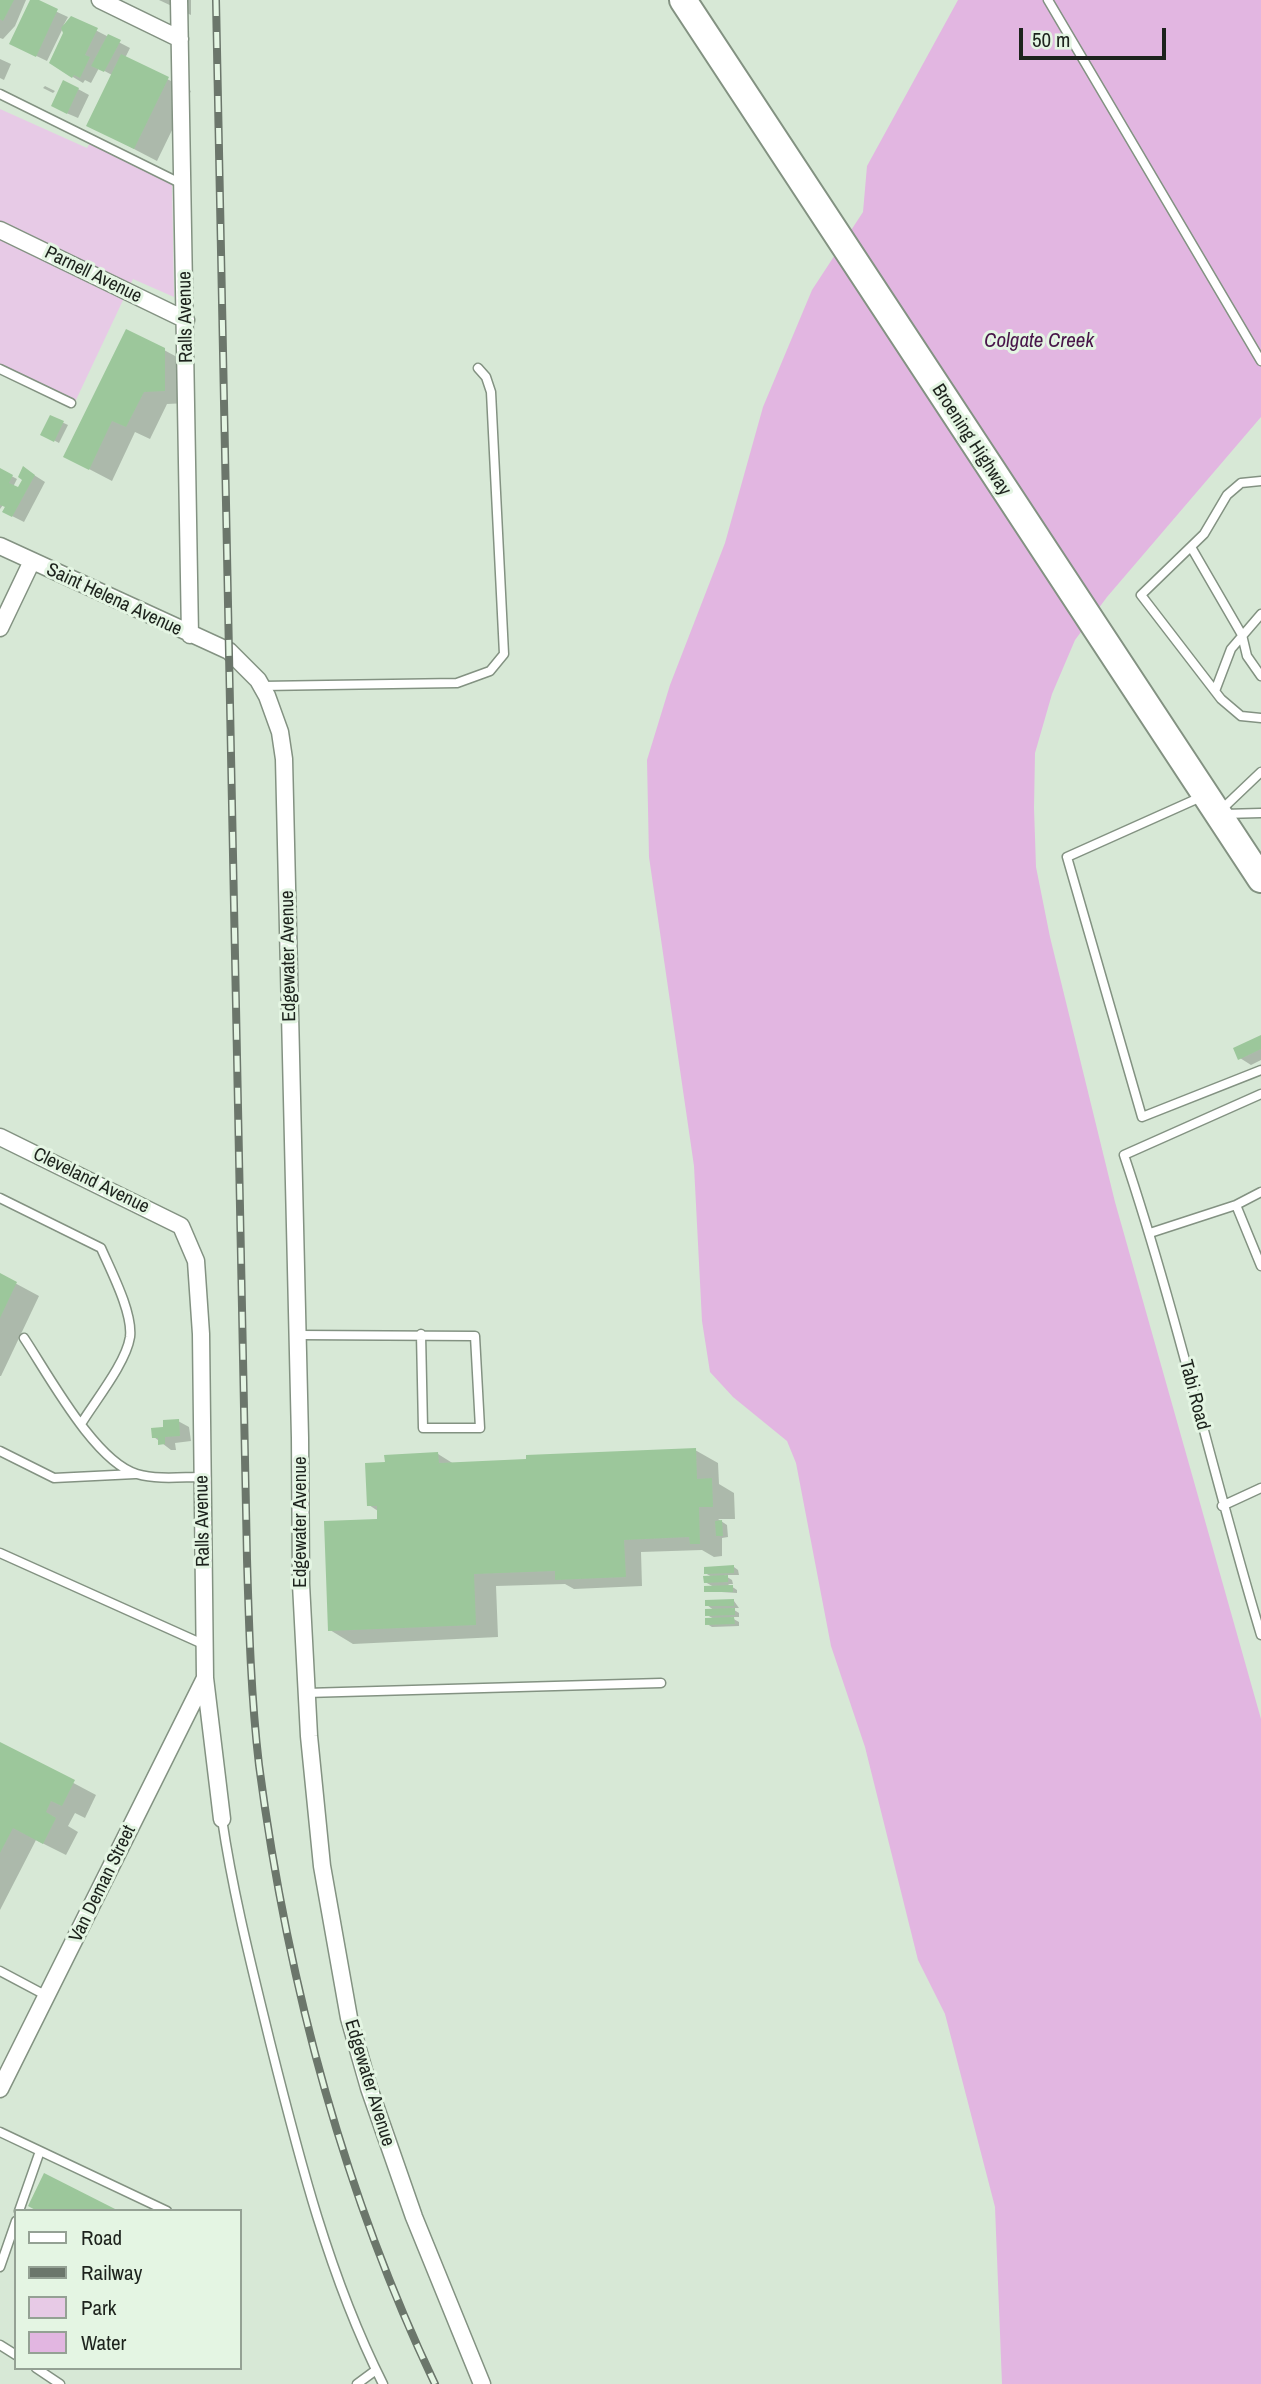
<!DOCTYPE html>
<html>
<head>
<meta charset="utf-8">
<style>
  body { margin:0 }
  #map { position:relative; width:1261px; height:2384px; overflow:hidden; background:#d7e8d6; font-family:"Archivo Narrow",sans-serif }
  canvas { display:block }
  .legend { position:absolute; left:14px; top:2209px; width:228px; height:161px; box-sizing:border-box; background:#e4f5e3; border:2px solid #94a194; margin:0; padding:9px 12px; list-style:none; font-size:21px; color:#1d231d }
  .legend li { display:flex; align-items:center; gap:14px; height:35px }
  .legend b { width:35px; border:2px solid #94a194 }
  .scale { position:absolute; left:1019px; top:28px; width:147px; height:32px; box-sizing:border-box; border:4px solid #1d231d; border-top:0; padding-left:9px; font-size:21px; line-height:24px; white-space:nowrap; color:#1d231d; -webkit-text-stroke:5px #e4f5e3; paint-order:stroke }
</style>
</head>
<body>
<div id="map">
<canvas width="1261" height="2384"></canvas>
<ul class="legend">
<li><b style="height:9px;background:#fff"></b>Road</li>
<li><b style="height:9px;background:#6b766b"></b>Railway</li>
<li><b style="height:19px;background:#e7cae6"></b>Park</li>
<li><b style="height:19px;background:#e2b6e1"></b>Water</li>
</ul>
<div class="scale">50 m</div>
</div>
<script>
const c = document.querySelector('canvas').getContext('2d');
c.lineJoin = 'round';
function fill(path, color) {
  c.fillStyle = color;
  c.fill(path, 'evenodd');
}
function stroke(path, color, width, dash) {
  c.strokeStyle = color;
  c.lineWidth = width;
  c.lineCap = dash ? 'butt' : 'round';
  c.setLineDash(dash || []);
  c.stroke(path);
}
function drawText(font, color, halo, rows, align = 'center') {
  c.font = font + ' "Archivo Narrow",sans-serif';
  c.lineWidth = 6;
  c.setLineDash([]);
  c.textBaseline = 'middle';
  c.strokeStyle = halo;
  c.fillStyle = color;
  for (const [text, x, y, turn = 0] of rows) {
    c.save();
    c.translate(x, y);
    c.rotate((+turn || 0) * Math.PI / 180);
    c.textAlign = isNaN(turn) ? turn : align;
    if (halo) c.strokeText(text, 0, 0);
    c.fillText(text, 0, 0);
    c.restore();
  }
}
const green = new Path2D(`
  M 0,109 L 87,148 L 90,143 L 172,182 L 174,297 L 133,279 L 75,402 L 0,365 Z`);
const water = new Path2D(`
  M 958,0 L 1261,0 L 1261,417 L 1107,597 L 1075,640 L 1052,694 L 1035,753 L 1034,808 L 1036,867 L 1050,937 L 1115,1202 L 1261,1719 L 1261,2384 L 1002,2384 L 995,2207 L 945,2014 L 918,1960 L 865,1747 L 831,1646 L 796,1463 L 787,1441 L 733,1397 L 710,1372 L 702,1321 L 694,1166 L 649,857 L 647,760 L 670,685 L 725,543 L 763,407 L 812,290 L 863,212 L 867,166 Z`);
const shadow = new Path2D(`
  M 0,0 L 26,0 L 15,26 L 3,39 L 0,38 Z
  M 31,0 L 68,17 L 63,26 L 72,18 L 130,48 L 125,58 L 191,91 L 157,161 L 88,125 L 112,75 L 99,68 L 91,83 L 85,80 L 83,83 L 73,77 L 63,28 L 47,61 L 22,49 Z
  M 159,0 L 191,0 L 191,15 Z
  M 0,59 L 11,64 L 4,80 L 0,78 Z
  M 45,86 L 55,91 L 53,93 L 43,88 Z
  M 78,89 L 89,95 L 78,118 L 64,112 Z
  M 164,350 L 188,363 L 188,403 L 167,404 L 150,439 L 135,432 L 112,481 L 66,457 Z
  M 51,417 L 68,425 L 59,443 L 42,434 Z
  M 0,470 L 17,479 L 13,487 L 19,490 L 34,475 L 45,482 L 24,522 L 4,512 L 6,501 L 0,509 Z
  M 1261,1037 L 1261,1060 L 1251,1065 L 1240,1058 Z
  M 0,1275 L 39,1296 L 1,1376 L 0,1376 Z
  M 178,1421 L 189,1427 L 191,1441 L 175,1443 L 176,1450 L 171,1450 L 154,1437 Z
  M 695,1450 L 718,1463 L 719,1484 L 734,1493 L 735,1519 L 718,1519 L 727,1525 L 728,1537 L 722,1538 L 722,1556 L 714,1557 L 702,1550 L 641,1552 L 642,1586 L 574,1589 L 565,1584 L 496,1586 L 498,1637 L 353,1644 L 330,1630 L 379,1520 L 378,1511 L 369,1505 L 438,1454 L 454,1464 Z
  M 734,1567 L 738,1570 L 739,1575 L 724,1575 L 732,1580 L 733,1584 L 728,1584 L 737,1590 L 737,1593 L 706,1591 L 714,1587 L 705,1582 L 714,1578 L 705,1573 Z
  M 734,1601 L 739,1608 L 731,1608 L 739,1613 L 739,1617 L 730,1617 L 739,1622 L 739,1626 L 712,1627 L 707,1624 L 716,1620 L 707,1615 L 715,1611 L 707,1605 Z
  M 0,1744 L 96,1795 L 85,1818 L 75,1813 L 68,1826 L 78,1832 L 66,1855 L 36,1840 L 0,1910 Z`);
const building = new Path2D(`
  M 0,0 L 14,0 L 3,21 L 0,19 Z
  M 30,0 L 39,0 L 58,9 L 36,57 L 9,44 Z
  M 71,16 L 98,28 L 85,55 L 90,57 L 80,78 L 74,75 L 72,78 L 49,63 L 63,33 L 61,28 Z
  M 108,34 L 121,40 L 104,72 L 91,66 Z
  M 121,54 L 169,77 L 134,149 L 86,126 Z
  M 63,80 L 79,88 L 67,114 L 51,106 Z
  M 126,329 L 165,348 L 165,391 L 144,392 L 126,427 L 112,421 L 89,470 L 63,457 Z
  M 50,415 L 64,421 L 54,442 L 40,435 Z
  M 23,466 L 35,475 L 12,517 L 2,512 L 5,507 L 0,505 L 0,468 L 13,475 L 9,483 L 18,487 L 22,480 L 18,477 Z
  M 1261,1035 L 1261,1049 L 1238,1060 L 1233,1048 Z
  M 0,1273 L 17,1282 L 0,1318 Z
  M 179,1419 L 180,1436 L 165,1437 L 165,1444 L 158,1445 L 158,1438 L 152,1438 L 151,1428 L 163,1427 L 163,1420 Z
  M 696,1448 L 697,1479 L 712,1478 L 713,1507 L 699,1507 L 700,1544 L 690,1544 L 689,1537 L 624,1540 L 626,1577 L 555,1580 L 555,1571 L 474,1574 L 476,1625 L 328,1631 L 324,1521 L 377,1519 L 377,1506 L 367,1506 L 365,1463 L 385,1462 L 384,1455 L 438,1452 L 439,1463 L 526,1459 L 526,1455 Z
  M 722,1520 L 723,1536 L 716,1536 L 715,1521 Z
  M 734,1565 L 734,1573 L 704,1574 L 704,1567 Z
  M 728,1575 L 728,1582 L 704,1583 L 703,1576 Z
  M 733,1585 L 733,1592 L 704,1592 L 704,1586 Z
  M 734,1599 L 734,1606 L 705,1606 L 705,1600 Z
  M 735,1608 L 735,1615 L 705,1616 L 705,1609 Z
  M 734,1617 L 735,1624 L 705,1625 L 705,1618 Z
  M 0,1742 L 75,1780 L 62,1806 L 51,1801 L 46,1812 L 56,1818 L 43,1844 L 13,1828 L 0,1853 Z
  M 44,2173 L 119,2211 L 37,2211 L 28,2206 Z`);
const lane = new Path2D(`
  M 1048,0 L 1261,361
  M 0,94 L 182,184
  M 0,369 L 71,403
  M 1261,481 L 1241,483 L 1227,495 L 1204,534 L 1141,595 L 1221,699 L 1241,716 L 1261,718
  M 1191,547 L 1242,635 L 1247,656 L 1261,676
  M 262,686 L 457,683 L 490,671 L 504,654 L 491,392 L 486,377 L 478,368
  M 1215,691 L 1231,649 L 1261,614
  M 1201,797 L 1067,857 L 1142,1117 L 1261,1070
  M 1220,811 L 1261,772
  M 1224,814 L 1261,813
  M 1261,1094 L 1124,1155 C 1177,1313 1213,1476 1261,1635
  M 0,1198 L 101,1248 C 111,1271 133,1313 130,1337 C 126,1363 95,1401 81,1424
  M 1236,1205 L 1261,1192
  M 1150,1233 L 1236,1205 L 1261,1266
  M 298,1335 L 475,1336 L 480,1428 L 423,1428 L 421,1334
  M 24,1338 C 48,1374 95,1462 137,1474 C 158,1480 181,1477 202,1477
  M 0,1451 L 54,1478 L 135,1474
  M 1222,1506 L 1261,1488
  M 0,1553 L 205,1645
  M 306,1693 L 661,1683
  M 222,1819 C 233,1894 252,1968 270,2042 C 299,2158 329,2277 383,2384
  M 0,1971 L 47,1996
  M 0,2132 L 167,2211
  M 19,2211 L 40,2151
  M 0,2267 L 16,2221
  M 0,2345 L 16,2355
  M 36,2368 L 60,2384
  M 357,2384 L 376,2370`);
const street = new Path2D(`
  M 100,0 L 180,39
  M 179,0 L 190,635
  M 0,230 L 186,320
  M 0,546 L 229,651 L 258,680 L 267,696 L 280,732 L 284,759 L 300,1438 L 301,1584 L 309,1736 L 322,1866 L 349,2018 L 369,2088 L 414,2217 L 482,2384
  M 0,628 L 32,561
  M 0,1137 L 181,1226 L 196,1261 L 201,1334 L 205,1678 L 222,1819
  M 0,2089 L 205,1678`);
const primary = new Path2D(`
  M 683,0 L 1261,879`);
const rail = new Path2D(`
  M 216,0 L 247,1559 C 249,1628 251,1697 259,1765 C 287,1979 342,2189 435,2384`);
const streetNames = [
  ["Parnell Avenue",93,275,26],
  ["Ralls Avenue",186,317,-91],
  ["Broening Highway",971,440,57],
  ["Saint Helena Avenue",114,600,25],
  ["Edgewater Avenue",289,956,-91],
  ["Cleveland Avenue",91,1181,26],
  ["Tabi Road",1194,1395,75],
  ["Ralls Avenue",203,1521,-91],
  ["Edgewater Avenue",301,1522,-90],
  ["Van Deman Street",103,1884,-64],
  ["Edgewater Avenue",369,2083,73]
];
const waterNames = [
  ["Colgate Creek",1039,341]
];
fill(green, '#e7cae6');
fill(water, '#e2b6e1');
fill(shadow, '#0003');
fill(building, '#9cc79b');
stroke(lane, '#839282', 11);
stroke(street, '#839282', 19);
stroke(primary, '#839282', 30);
stroke(lane, '#fff', 8);
stroke(street, '#fff', 16);
stroke(primary, '#fff', 26);
stroke(rail, '#6b766b', 8);
stroke(rail, '#e4f5e3', 5, [16]);
drawText('19px', '#1d231d', '#e4f5e3', streetNames);
drawText('italic 21px', '#481449', '#e4f5e3', waterNames);
</script>
</body>
</html>
